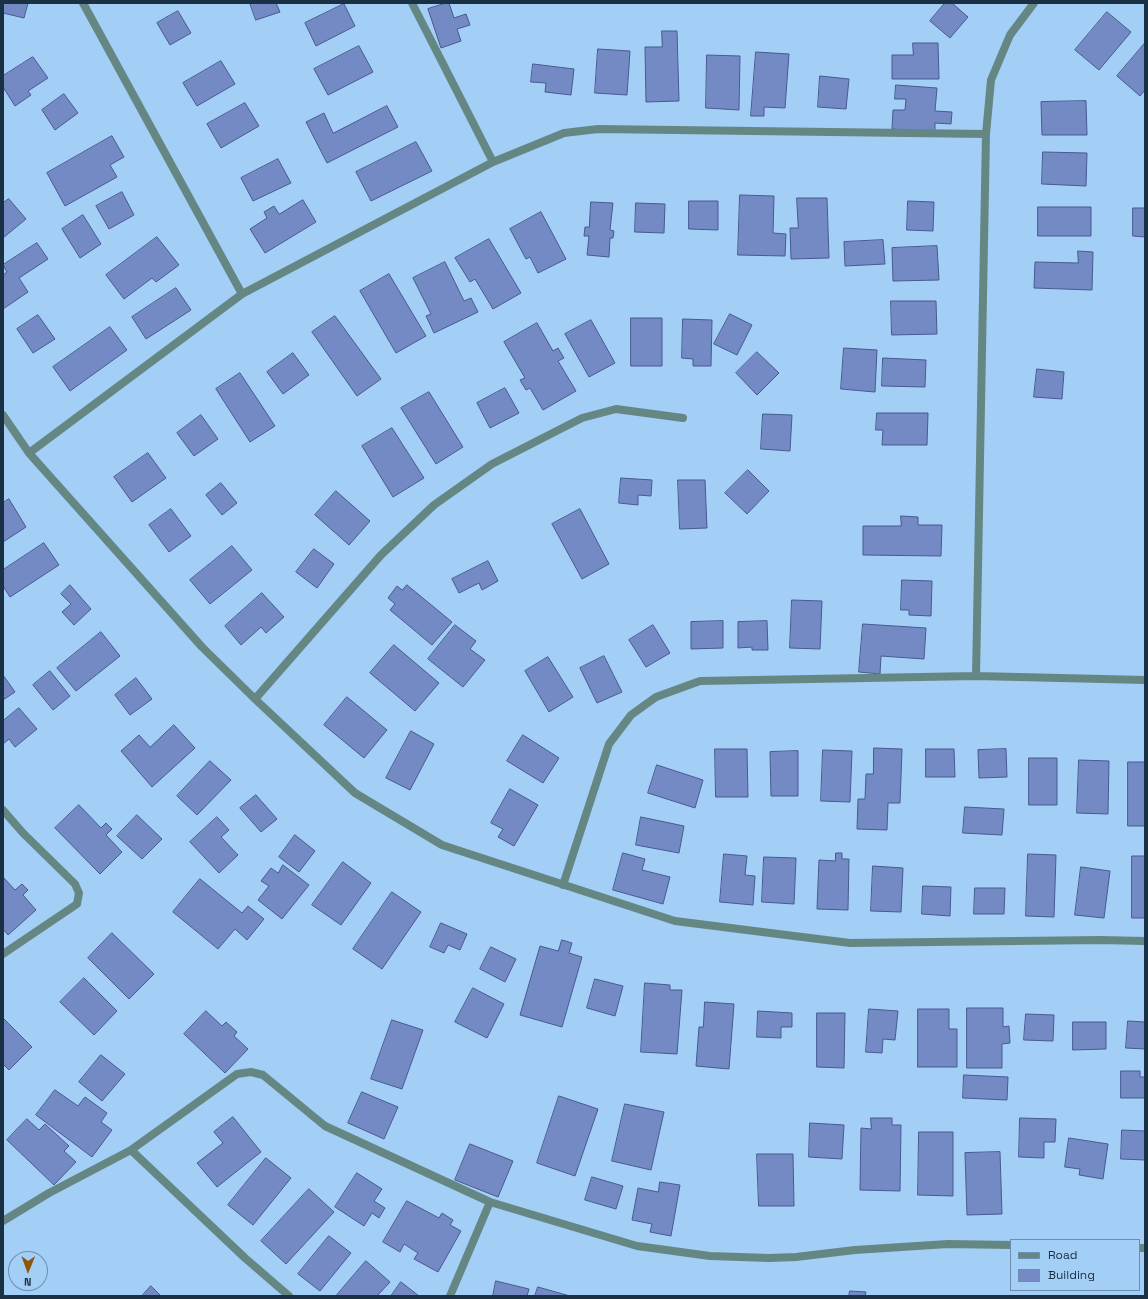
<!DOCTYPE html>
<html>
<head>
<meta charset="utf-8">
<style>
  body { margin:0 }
  #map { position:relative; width:1148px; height:1299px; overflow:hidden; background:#a3cef6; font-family:"Space Grotesk",sans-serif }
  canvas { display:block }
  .frame { position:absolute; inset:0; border:4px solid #1a3044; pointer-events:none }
  .legend { position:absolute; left:1010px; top:1239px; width:130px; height:52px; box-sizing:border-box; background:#a3cef6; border:1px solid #6c8faf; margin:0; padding:5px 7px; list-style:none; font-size:12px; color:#1a3044 }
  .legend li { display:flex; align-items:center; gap:8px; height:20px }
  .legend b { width:20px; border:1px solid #6c8faf }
  .north { position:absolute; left:8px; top:1251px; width:40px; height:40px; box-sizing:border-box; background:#a3cef6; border:1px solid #6c8faf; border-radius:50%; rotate:181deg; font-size:11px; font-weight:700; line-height:16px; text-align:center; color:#1a3044 }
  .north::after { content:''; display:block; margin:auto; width:14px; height:18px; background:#8d5709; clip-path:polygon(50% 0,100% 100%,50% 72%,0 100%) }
</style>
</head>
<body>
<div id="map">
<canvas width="1148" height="1299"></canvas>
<div class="frame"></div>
<ul class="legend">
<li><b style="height:5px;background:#658783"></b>Road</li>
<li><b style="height:11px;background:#748ac4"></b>Building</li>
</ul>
<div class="north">N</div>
</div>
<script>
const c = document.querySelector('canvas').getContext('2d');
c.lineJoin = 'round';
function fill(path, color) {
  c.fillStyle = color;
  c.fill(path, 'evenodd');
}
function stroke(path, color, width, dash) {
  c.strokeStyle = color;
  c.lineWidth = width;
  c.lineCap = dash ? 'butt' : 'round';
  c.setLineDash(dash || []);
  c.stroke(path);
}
const building = new Path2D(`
  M 3,3 L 28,3 L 24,18 L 3,13 Z
  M 250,3 L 276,3 L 280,12 L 256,20 Z
  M 446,3 L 449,3 L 454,18 L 466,14 L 470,25 L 457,29 L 461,41 L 441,48 L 428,9 Z
  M 945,3 L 952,3 L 968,17 L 950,38 L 930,21 Z
  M 344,4 L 355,26 L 316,46 L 305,23 Z
  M 178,11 L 191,33 L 170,45 L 157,23 Z
  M 1107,12 L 1131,32 L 1099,70 L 1075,50 Z
  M 662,31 L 677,31 L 679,101 L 646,102 L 645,47 L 662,47 Z
  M 913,43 L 938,43 L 939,79 L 892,79 L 892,55 L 913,55 Z
  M 1145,43 L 1145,90 L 1140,96 L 1117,76 Z
  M 359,46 L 373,72 L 328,95 L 314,69 Z
  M 598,49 L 630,51 L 627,95 L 595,93 Z
  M 756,52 L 789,54 L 785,108 L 764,107 L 764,116 L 751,116 Z
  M 707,55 L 740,56 L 739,110 L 706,108 Z
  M 33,57 L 48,78 L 28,91 L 31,95 L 15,106 L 3,87 L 3,76 Z
  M 221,61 L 235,84 L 197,106 L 183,83 Z
  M 533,64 L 574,69 L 571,95 L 545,92 L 546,83 L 531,82 Z
  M 820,76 L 849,79 L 846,109 L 818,107 Z
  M 896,85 L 937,88 L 935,111 L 952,112 L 951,124 L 935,123 L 935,132 L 892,129 L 893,110 L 905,110 L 906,99 L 895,99 Z
  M 64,94 L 78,113 L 55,130 L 42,110 Z
  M 1086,101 L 1087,135 L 1042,135 L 1041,102 Z
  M 245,103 L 259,126 L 221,148 L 207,124 Z
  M 387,106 L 398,127 L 327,163 L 306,122 L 324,113 L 333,133 Z
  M 112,136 L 124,157 L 110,165 L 117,177 L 65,206 L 47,173 Z
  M 416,142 L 432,171 L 371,201 L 356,172 Z
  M 1043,152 L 1087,153 L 1086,186 L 1042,184 Z
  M 278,159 L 291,183 L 253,201 L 241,178 Z
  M 122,192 L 134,215 L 109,229 L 96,206 Z
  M 740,195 L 774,196 L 773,233 L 786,234 L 785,256 L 738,255 Z
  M 797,198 L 827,198 L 829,258 L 791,259 L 790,228 L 798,228 Z
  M 9,199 L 26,219 L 3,238 L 3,203 Z
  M 303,200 L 316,222 L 265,253 L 250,229 L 267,218 L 264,212 L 274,206 L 279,214 Z
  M 689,201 L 718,201 L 718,230 L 689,229 Z
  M 908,201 L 934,202 L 933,231 L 907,230 Z
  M 591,202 L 613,203 L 610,230 L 614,231 L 613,238 L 610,238 L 609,257 L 587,255 L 589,236 L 584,236 L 585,227 L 589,227 Z
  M 636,203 L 665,204 L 664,233 L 635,232 Z
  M 1038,207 L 1091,207 L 1091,236 L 1038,236 Z
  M 1133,208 L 1145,208 L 1145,237 L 1133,236 Z
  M 541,212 L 566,259 L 538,273 L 530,257 L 526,259 L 510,229 Z
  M 83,215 L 101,244 L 80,258 L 62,229 Z
  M 157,237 L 179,265 L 156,282 L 152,278 L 124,299 L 106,275 Z
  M 489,239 L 521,293 L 493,309 L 475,279 L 470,282 L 455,258 Z
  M 883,240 L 885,264 L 845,266 L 844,242 Z
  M 37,243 L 48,259 L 19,278 L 28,292 L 3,309 L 3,275 L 7,272 L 3,265 Z
  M 937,246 L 939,280 L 893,281 L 892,248 Z
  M 1078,251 L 1093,252 L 1092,290 L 1034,288 L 1035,262 L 1078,263 Z
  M 445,262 L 464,301 L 471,298 L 478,312 L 434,333 L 426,316 L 431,314 L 413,278 Z
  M 389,274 L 426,336 L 396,353 L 360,291 Z
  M 176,288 L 191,310 L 146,339 L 132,317 Z
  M 891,301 L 936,301 L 937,334 L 892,335 Z
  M 730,314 L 752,325 L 737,355 L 714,344 Z
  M 38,315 L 55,339 L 33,353 L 17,329 Z
  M 335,316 L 381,379 L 357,396 L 312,332 Z
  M 631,318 L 662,318 L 662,366 L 631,366 Z
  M 683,319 L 712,320 L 711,366 L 693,366 L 693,359 L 682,358 Z
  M 591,320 L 615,363 L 589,377 L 565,334 Z
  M 537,323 L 553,351 L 558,348 L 564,358 L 558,361 L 576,391 L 543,410 L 530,388 L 526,390 L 520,380 L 525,378 L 504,342 Z
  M 110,327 L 127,350 L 70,391 L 53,367 Z
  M 844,348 L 877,350 L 875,392 L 841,389 Z
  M 757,352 L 779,373 L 757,395 L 736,373 Z
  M 293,353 L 309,375 L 283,394 L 267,372 Z
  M 883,358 L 926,360 L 925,387 L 882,386 Z
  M 1037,369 L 1064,372 L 1062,399 L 1034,397 Z
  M 240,373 L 275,426 L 250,442 L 216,389 Z
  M 505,388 L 519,413 L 490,428 L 477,403 Z
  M 429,392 L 463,447 L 436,464 L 401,408 Z
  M 877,413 L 928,413 L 927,445 L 882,445 L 883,430 L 876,430 Z
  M 763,414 L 792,415 L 790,451 L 761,449 Z
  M 201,415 L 218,439 L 194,456 L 177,433 Z
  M 392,428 L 424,478 L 393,497 L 362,446 Z
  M 148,453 L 166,478 L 132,502 L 114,477 Z
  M 748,470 L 769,491 L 747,514 L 725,493 Z
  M 621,478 L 652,480 L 651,496 L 638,495 L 638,505 L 619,503 Z
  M 678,480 L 705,480 L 707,528 L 680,529 Z
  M 221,483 L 237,503 L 222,515 L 206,495 Z
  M 336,491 L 370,521 L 349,545 L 315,515 Z
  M 9,499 L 26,527 L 3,542 L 3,503 Z
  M 171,509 L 191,536 L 169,552 L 149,525 Z
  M 580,509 L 609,564 L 582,579 L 552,524 Z
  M 901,516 L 918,517 L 918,525 L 942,525 L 941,556 L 863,555 L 863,526 L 901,526 Z
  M 44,543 L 59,565 L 10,597 L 3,586 L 3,570 Z
  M 232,546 L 252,570 L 210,604 L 190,580 Z
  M 314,549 L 334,564 L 317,588 L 296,572 Z
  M 488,561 L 498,581 L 482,590 L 479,583 L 459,593 L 452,579 Z
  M 902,580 L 932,581 L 931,616 L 909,615 L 909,610 L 901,610 Z
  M 70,585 L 91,609 L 74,625 L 62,612 L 71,604 L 61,594 Z
  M 407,585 L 452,622 L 432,645 L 390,610 L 395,604 L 388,598 L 397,586 L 402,590 Z
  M 262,593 L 284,617 L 266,633 L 261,627 L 241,645 L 225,626 Z
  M 792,600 L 822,601 L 820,649 L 790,648 Z
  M 723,621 L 723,648 L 691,649 L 691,622 Z
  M 767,621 L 768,650 L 752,650 L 752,647 L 738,648 L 738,622 Z
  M 863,624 L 926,628 L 924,659 L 881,656 L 880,674 L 859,672 Z
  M 455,625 L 476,641 L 470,649 L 485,660 L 463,687 L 428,659 Z
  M 653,625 L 670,653 L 646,667 L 629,640 Z
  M 101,632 L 120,656 L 76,691 L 57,668 Z
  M 394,645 L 439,683 L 415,711 L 370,673 Z
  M 604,656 L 622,692 L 597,703 L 580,668 Z
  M 548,657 L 573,697 L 549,712 L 525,671 Z
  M 50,671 L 70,696 L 53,710 L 33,685 Z
  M 3,675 L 15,692 L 3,700 Z
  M 136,678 L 152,699 L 130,715 L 115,695 Z
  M 347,697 L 387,730 L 364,758 L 324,725 Z
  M 19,708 L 37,729 L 15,747 L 9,739 L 3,744 L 3,721 Z
  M 174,725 L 195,748 L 152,787 L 121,751 L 139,735 L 150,747 Z
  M 411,731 L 434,744 L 410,790 L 386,778 Z
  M 523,735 L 559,758 L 543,783 L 507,761 Z
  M 874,748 L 902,749 L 900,803 L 888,803 L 887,830 L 857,829 L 858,799 L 865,799 L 866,774 L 873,774 Z
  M 715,749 L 747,749 L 748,797 L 716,797 Z
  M 926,749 L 954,749 L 955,777 L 926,777 Z
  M 1006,749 L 1007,777 L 979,778 L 978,750 Z
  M 823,750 L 852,751 L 850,802 L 821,801 Z
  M 798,751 L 798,796 L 771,796 L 770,752 Z
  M 1029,758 L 1057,758 L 1057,805 L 1029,805 Z
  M 1079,760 L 1109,761 L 1108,814 L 1077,813 Z
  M 210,761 L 231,780 L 197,815 L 177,796 Z
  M 1128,762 L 1145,762 L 1145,826 L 1128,826 Z
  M 657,765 L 703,780 L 695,808 L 648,793 Z
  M 510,789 L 538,805 L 514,846 L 498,837 L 503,829 L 491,823 Z
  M 256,795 L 277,819 L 261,832 L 240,808 Z
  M 79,805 L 101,828 L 106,823 L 112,829 L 106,835 L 122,852 L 100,874 L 55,828 Z
  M 965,807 L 1004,809 L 1002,835 L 963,833 Z
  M 137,815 L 162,839 L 142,859 L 117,836 Z
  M 217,817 L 229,830 L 221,837 L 238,855 L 219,873 L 190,842 Z
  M 641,817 L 684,826 L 679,853 L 636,845 Z
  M 295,835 L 315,851 L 299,872 L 279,857 Z
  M 623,853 L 645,859 L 642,870 L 670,877 L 663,904 L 613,890 Z
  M 836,853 L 842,853 L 842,859 L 849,859 L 848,910 L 817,909 L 819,860 L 835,861 Z
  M 724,854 L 747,856 L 745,875 L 755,876 L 753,905 L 720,902 Z
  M 1028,854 L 1056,855 L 1054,917 L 1026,916 Z
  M 1132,856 L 1145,856 L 1145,918 L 1132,918 Z
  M 764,857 L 796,858 L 794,904 L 762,902 Z
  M 343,862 L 371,883 L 341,925 L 312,905 Z
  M 283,865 L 309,885 L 282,919 L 258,900 L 269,886 L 261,881 L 271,868 L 278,873 Z
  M 873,866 L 903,868 L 901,912 L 871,911 Z
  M 1081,867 L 1110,871 L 1104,918 L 1075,915 Z
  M 3,877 L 15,890 L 22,884 L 28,890 L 23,895 L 36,910 L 8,935 L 3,929 Z
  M 200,879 L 242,913 L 248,906 L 264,919 L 247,940 L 235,929 L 218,949 L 173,912 Z
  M 923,886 L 951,887 L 950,916 L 922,914 Z
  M 975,888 L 1005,888 L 1004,914 L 974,914 Z
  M 392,892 L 421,912 L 382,969 L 353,949 Z
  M 441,923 L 467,934 L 460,950 L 448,945 L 444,953 L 430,947 Z
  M 112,933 L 154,974 L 129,999 L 88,958 Z
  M 562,940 L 572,943 L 569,953 L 582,957 L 562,1027 L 520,1015 L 540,946 L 558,951 Z
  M 491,947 L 516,959 L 505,982 L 480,969 Z
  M 84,978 L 117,1011 L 94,1035 L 60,1002 Z
  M 595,979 L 623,986 L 615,1016 L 587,1008 Z
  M 645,983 L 670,985 L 670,990 L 682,990 L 677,1054 L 641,1052 Z
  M 473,988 L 504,1004 L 487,1038 L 455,1022 Z
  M 705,1002 L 734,1004 L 729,1069 L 696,1066 L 699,1027 L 703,1027 Z
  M 967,1008 L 1003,1008 L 1003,1027 L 1009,1026 L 1010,1043 L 1002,1044 L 1002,1068 L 967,1068 Z
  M 869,1009 L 898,1011 L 895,1040 L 883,1039 L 882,1053 L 866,1052 Z
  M 918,1009 L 949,1009 L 949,1029 L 957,1029 L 957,1067 L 918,1067 Z
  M 206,1011 L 222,1026 L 226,1022 L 237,1032 L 234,1036 L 248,1049 L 225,1073 L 184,1034 Z
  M 758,1011 L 792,1013 L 792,1027 L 781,1027 L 781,1038 L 757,1037 Z
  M 817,1013 L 845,1013 L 844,1068 L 817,1067 Z
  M 1026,1014 L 1054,1015 L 1053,1041 L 1024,1040 Z
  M 3,1018 L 32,1047 L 9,1070 L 3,1064 Z
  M 392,1020 L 423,1030 L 402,1089 L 371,1079 Z
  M 1128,1021 L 1145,1022 L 1145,1049 L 1126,1048 Z
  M 1073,1022 L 1106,1022 L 1106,1049 L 1073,1050 Z
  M 101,1055 L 125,1074 L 102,1101 L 79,1082 Z
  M 1121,1071 L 1140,1071 L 1140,1077 L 1145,1077 L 1145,1098 L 1121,1098 Z
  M 964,1075 L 1008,1077 L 1007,1100 L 963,1098 Z
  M 55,1090 L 78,1106 L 85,1097 L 107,1113 L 101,1122 L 112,1130 L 92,1157 L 36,1115 Z
  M 362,1092 L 398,1107 L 384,1139 L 348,1123 Z
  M 559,1096 L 598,1109 L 575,1176 L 537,1163 Z
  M 625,1104 L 664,1112 L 651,1170 L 612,1161 Z
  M 233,1117 L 261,1152 L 217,1187 L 197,1163 L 223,1143 L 214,1132 Z
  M 871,1118 L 892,1118 L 892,1125 L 901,1125 L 900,1191 L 860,1190 L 861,1128 L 871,1129 Z
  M 1020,1118 L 1056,1119 L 1055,1142 L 1044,1142 L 1044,1158 L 1019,1157 Z
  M 27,1119 L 39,1130 L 45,1124 L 69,1146 L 64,1151 L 76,1162 L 54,1185 L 7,1140 Z
  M 810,1123 L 844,1125 L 842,1159 L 809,1157 Z
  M 1122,1130 L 1145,1131 L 1145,1160 L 1121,1159 Z
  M 919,1132 L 953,1132 L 953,1196 L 918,1195 Z
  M 1069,1138 L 1108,1144 L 1103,1179 L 1079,1175 L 1080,1169 L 1065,1167 Z
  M 470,1144 L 513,1161 L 498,1197 L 455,1180 Z
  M 1000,1152 L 1002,1214 L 967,1215 L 965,1153 Z
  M 757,1154 L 793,1154 L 794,1206 L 759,1206 Z
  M 266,1158 L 291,1178 L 253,1225 L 228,1205 Z
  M 357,1173 L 382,1189 L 374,1201 L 385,1208 L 379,1218 L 372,1213 L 364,1226 L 335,1207 Z
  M 592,1177 L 623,1186 L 616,1209 L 585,1200 Z
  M 660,1182 L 680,1185 L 671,1236 L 650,1232 L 652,1224 L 632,1220 L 638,1188 L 658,1192 Z
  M 309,1189 L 334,1212 L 286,1264 L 261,1241 Z
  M 407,1201 L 439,1218 L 442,1213 L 453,1220 L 450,1225 L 461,1231 L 438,1272 L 414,1259 L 418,1253 L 404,1244 L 400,1252 L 383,1242 Z
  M 329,1236 L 351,1253 L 320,1291 L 298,1274 Z
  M 366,1261 L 390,1282 L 377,1296 L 336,1296 Z
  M 496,1281 L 529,1289 L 527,1296 L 493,1296 Z
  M 401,1282 L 419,1296 L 391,1296 Z
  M 151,1286 L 161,1296 L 142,1296 Z
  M 538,1287 L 570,1296 L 535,1296 Z
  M 850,1291 L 866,1292 L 865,1296 L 849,1296 Z`);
const street = new Path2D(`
  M 83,3 L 242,294
  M 493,162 L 564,133 L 598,129 L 986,134 L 991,80 L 1010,35 L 1034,3
  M 3,415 L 29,453 L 202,647 L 255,699 L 355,793 L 442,845 L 675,921 L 850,943 L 1100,940 L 1145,941
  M 29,453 L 242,294 L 493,162 L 412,3
  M 976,676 L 986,134
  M 255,699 L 381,555 L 434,505 L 492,464 L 582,418 L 616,409 L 683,418
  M 3,810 L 23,833 L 75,884 L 79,893 L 77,904 L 3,954
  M 563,885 L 609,744 L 631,715 L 656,697 L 700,681 L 976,676 L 1145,680
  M 3,1221 L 49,1193 L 131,1150
  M 1139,1248 L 1145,1248
  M 289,1296 L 245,1258 L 131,1150 L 237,1074 L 251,1072 L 263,1075 L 325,1126 L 490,1202 L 637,1246 L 710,1256 L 769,1258 L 796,1257 L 855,1250 L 948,1244 L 1011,1245
  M 450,1296 L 490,1202`);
fill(building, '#748ac4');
stroke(building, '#465a90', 1);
stroke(street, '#658783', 8);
</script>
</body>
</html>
